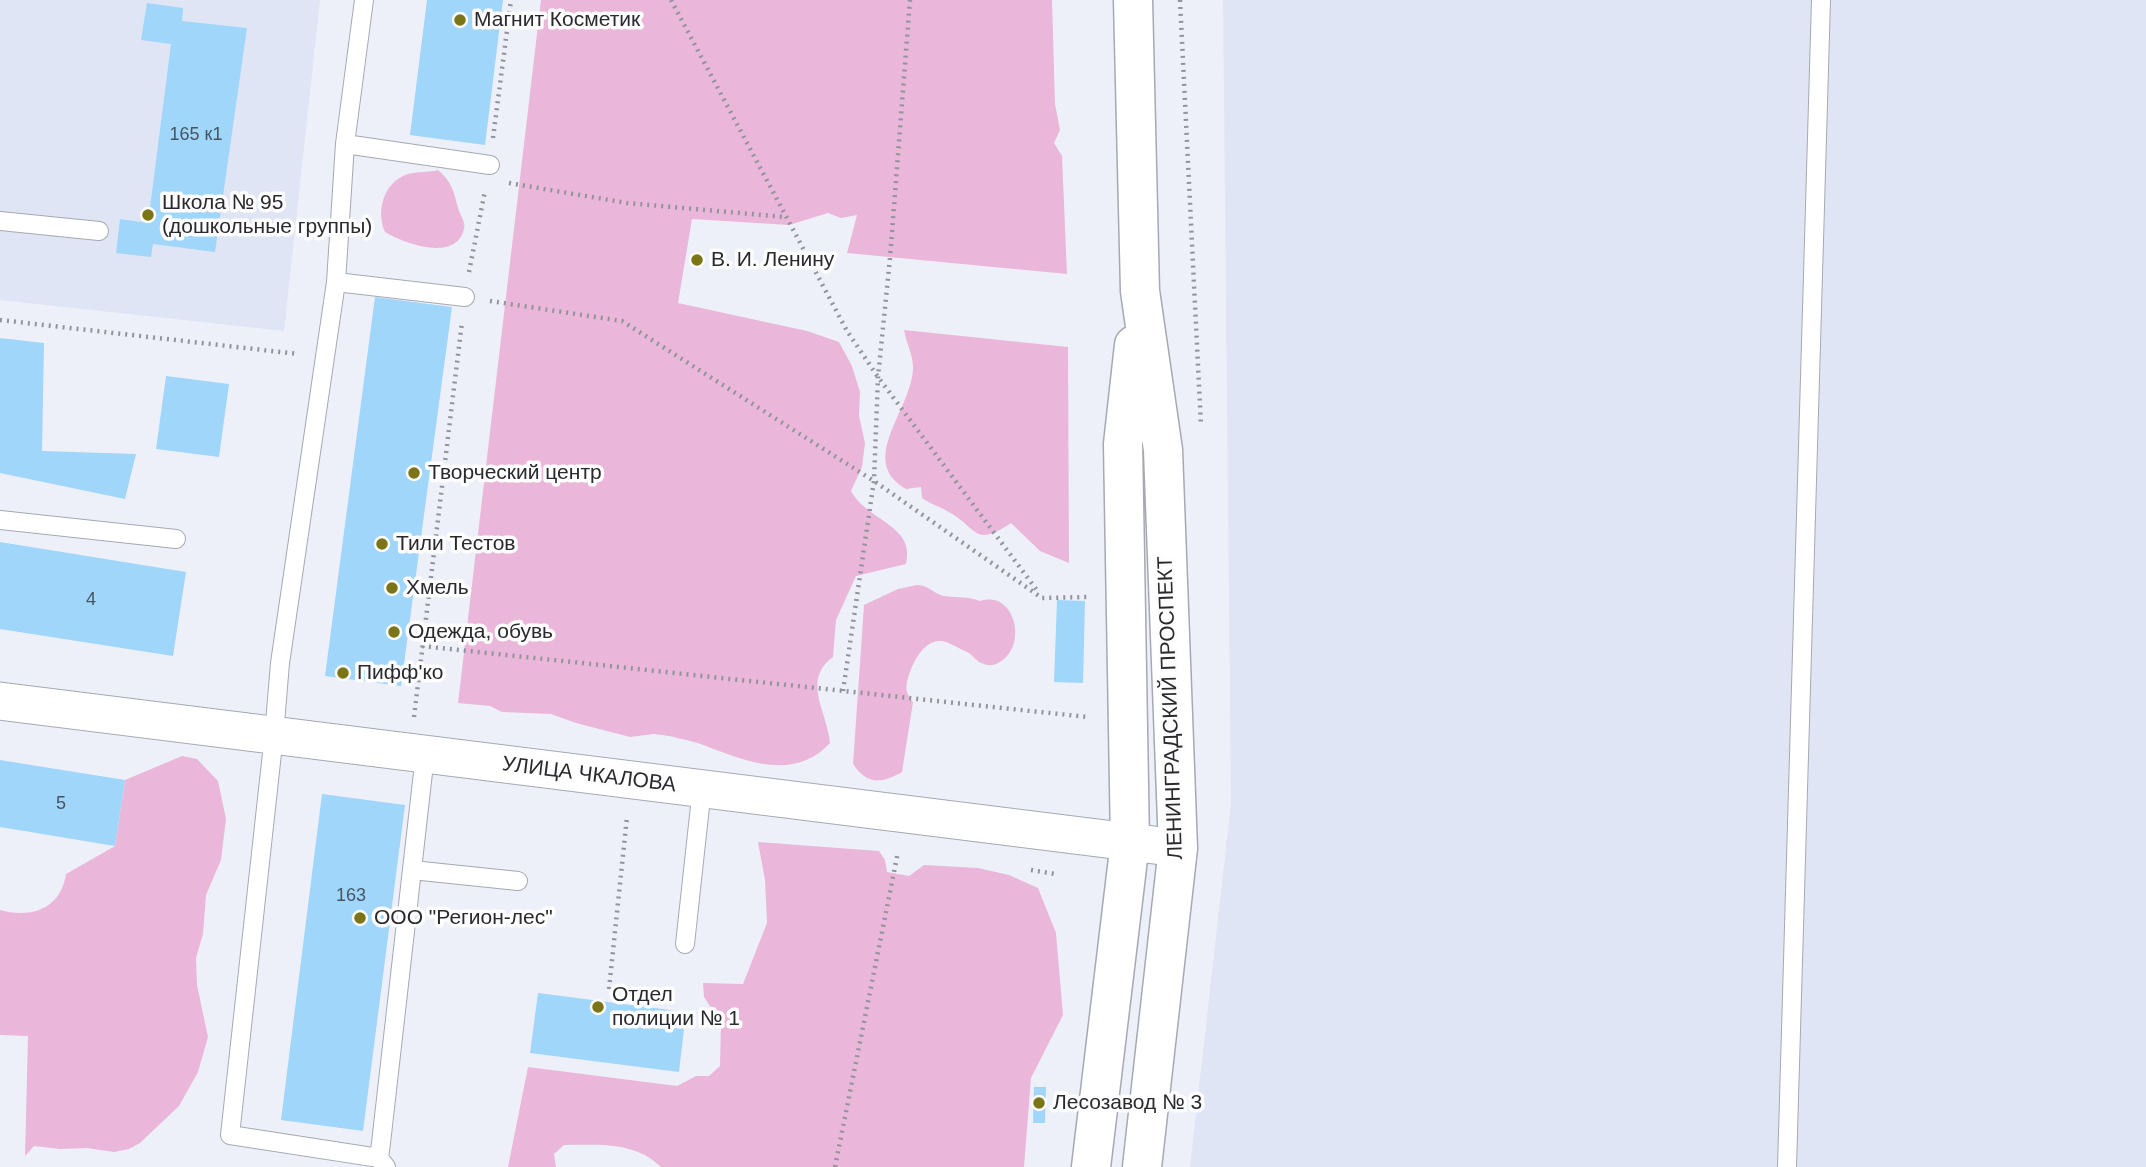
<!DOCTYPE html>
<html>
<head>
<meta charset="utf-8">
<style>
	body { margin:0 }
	canvas { display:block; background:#edf0f8 }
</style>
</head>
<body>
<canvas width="2146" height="1167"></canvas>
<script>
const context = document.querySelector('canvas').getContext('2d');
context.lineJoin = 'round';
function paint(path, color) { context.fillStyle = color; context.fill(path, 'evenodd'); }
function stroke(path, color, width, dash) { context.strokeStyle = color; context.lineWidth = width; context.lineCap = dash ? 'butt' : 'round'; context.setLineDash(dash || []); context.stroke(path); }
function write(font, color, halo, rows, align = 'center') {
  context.font = font + ' Arial,sans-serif'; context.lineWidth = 7; context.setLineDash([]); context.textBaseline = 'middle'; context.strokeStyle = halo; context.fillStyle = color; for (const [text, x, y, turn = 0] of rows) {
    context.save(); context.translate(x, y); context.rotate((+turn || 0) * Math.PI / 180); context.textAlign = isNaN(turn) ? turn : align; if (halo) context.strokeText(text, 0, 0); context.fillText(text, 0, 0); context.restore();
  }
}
const built = new Path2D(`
	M0 0H320L284 331 0 300Z
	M1223 0H2146V1167H1190L1231 803Z`);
const green = new Path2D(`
	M541 0H1052L1055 104 1060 130 1054 143 1062 156 1067 274 847 253 857 215 841 218 828 213 789 225 692 219 678 303 807 331 839 342 852 366 860 392 859 416 865 443 862 467 851 491C867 521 916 525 906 564L856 576 836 620 833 657C801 680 828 713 830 743 795 781 747 762 706 746 694 741 681 739 669 736L654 734 630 737 576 723 551 714 502 712 490 706 458 703Z
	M438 170C452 182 454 192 458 208 460 215 466 222 464 229 456 263 403 243 385 232 376 212 383 184 405 175 415 171 428 173 438 170Z
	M904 330 1068 347 1069 563 1040 551 1011 523C973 549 978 527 947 511 939 506 930 504 922 498L921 487 906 489C856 460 913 409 913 367 913 355 906 342 904 330Z
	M917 585C929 585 934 594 944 596 957 598 968 596 980 601 1013 590 1027 640 1004 659 998 664 991 667 984 664 976 662 973 655 967 652 960 649 949 642 942 641 923 639 912 664 908 678 905 689 906 694 913 702L902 772C881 784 867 785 853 764L864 605 898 589Z
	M182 756 197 759 218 781 226 819 221 860 206 895 203 934 196 958 197 985 208 1037 198 1072 179 1106 140 1143 129 1149 114 1152 87 1148 60 1149 34 1146 25 1156 28 1036 0 1035V910C32 919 61 908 66 874L115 846 125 780Z
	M758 842 879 851 885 860 887 872 909 876 924 865 978 868 1009 875 1038 888 1056 933 1063 1015 1031 1078 1024 1167H661C634 1141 599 1145 564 1145L554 1154 556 1167H508L528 1067 677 1086 696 1076H709L720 1066 721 1023 704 997 703 983 743 984 767 923 765 880Z`);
const building = new Path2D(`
	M427 0H503L485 145 410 135Z
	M147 3 183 8 182 21 247 28 215 252 153 244 151 257 116 253 120 219 148 223 171 44 141 40Z
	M375 297 452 307 401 686 325 676Z
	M0 338 44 343 42 451 136 454 125 499 0 473Z
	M166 376 229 384 219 457 156 449Z
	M0 542 186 572 173 656 0 629Z
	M1057 600 1085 601 1083 683 1054 682Z
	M0 760 125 780 115 846 0 827Z
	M322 794 405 805 363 1131 281 1120Z
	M538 993 686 1012 679 1072 530 1053Z
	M1034 1087H1046L1045 1123H1033Z`);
const path = new Path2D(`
	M671 0 847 331 878 377 1039 593
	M1180 0 1201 426
	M493 138 511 0
	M509 183 627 203 785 217
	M469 272 485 191
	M490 301 622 321 874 481 1042 598 1089 597
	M0 320 298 354
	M422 646 1087 717
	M843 691 874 481 878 377 890 258 910 0
	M414 717 462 322
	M1031 870 1055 874
	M609 989 627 817
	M835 1167 898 852`);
const lane = new Path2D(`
	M364 0 345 144 336 282 280 663 274 735 230 1135 379 1158
	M345 144 490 165
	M0 221 99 231
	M336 282 465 297
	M0 520 176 539
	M412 870 518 881
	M685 944 702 788
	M386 1167 379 1158 381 1143 425 755
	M1787 1167 1821 0`);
const street = new Path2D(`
	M0 701 1178 848`);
const primary = new Path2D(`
	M1133 0 1140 291 1163 450 1178 848 1142 1167
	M1091 1167 1130 842 1123 444 1134 345`);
const markers = [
	[460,20,7,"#7c7518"],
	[148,215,7,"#7c7518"],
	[697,260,7,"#7c7518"],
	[414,473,7,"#7c7518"],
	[382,544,7,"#7c7518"],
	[392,588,7,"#7c7518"],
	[394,632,7,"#7c7518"],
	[343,673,7,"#7c7518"],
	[360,918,7,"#7c7518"],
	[598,1007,7,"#7c7518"],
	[1039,1103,7,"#7c7518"]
];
const numberNames = [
	["165 к1",196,135],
	["4",91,600],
	["5",61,804],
	["163",351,896]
];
const poiNames = [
	["Магнит Косметик",474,20],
	["Школа № 95",162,203],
	["(дошкольные группы)",162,227],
	["В. И. Ленину",711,260],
	["Творческий центр",428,473],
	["Тили Тестов",396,544],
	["Хмель",406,588],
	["Одежда, обувь",408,632],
	["Пифф'ко",357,673],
	["ООО \"Регион-лес\"",374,918],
	["Отдел",612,995],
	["полиции № 1",612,1019],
	["Лесозавод № 3",1053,1103]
];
const streetNames = [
	["ЛЕНИНГРАДСКИЙ ПРОСПЕКТ",1171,708,-92],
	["УЛИЦА ЧКАЛОВА",589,775,7]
];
paint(built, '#e0e5f5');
paint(green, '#eab7da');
paint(building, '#a0d6fa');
stroke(lane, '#a6a9b1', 20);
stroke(street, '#a6a9b1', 39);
stroke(primary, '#a6a9b1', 41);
stroke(path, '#92949b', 4.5, [2, 5]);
stroke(lane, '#fff', 18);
stroke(street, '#fff', 37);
stroke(primary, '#fff', 38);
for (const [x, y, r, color] of markers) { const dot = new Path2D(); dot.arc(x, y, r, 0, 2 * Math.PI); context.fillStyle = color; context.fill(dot); stroke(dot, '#fdfdfd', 2.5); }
write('18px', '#475561', null, numberNames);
write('21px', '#292a2e', '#fdfdfd', poiNames, 'left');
write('21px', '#292a2e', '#fdfdfd', streetNames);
</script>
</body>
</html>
